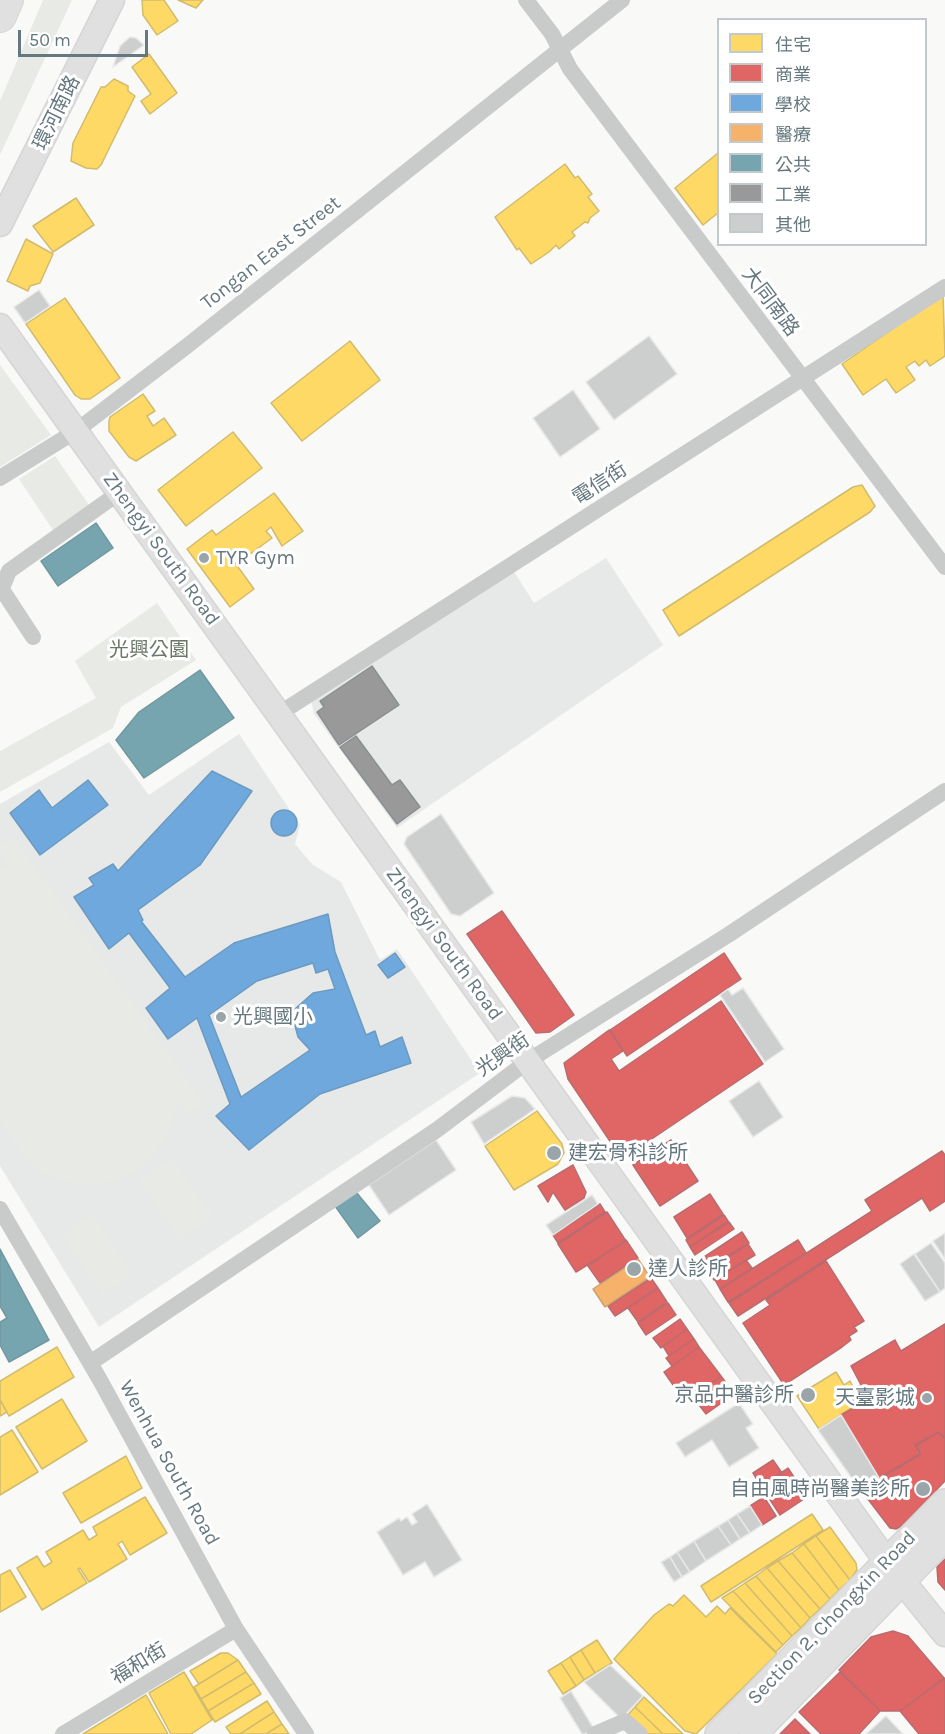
<!DOCTYPE html>
<html>
<head>
<meta charset="utf-8">
<style>
	body { margin:0 }
	#map { position:relative; width:945px; height:1734px; overflow:hidden; background:#f9f9f8; font-family:Karla,"Noto Sans TC",sans-serif }
	canvas { display:block }
	.legend { position:absolute; left:717px; top:18px; width:210px; height:228px; box-sizing:border-box; background:#fff; border:2px solid #c2c9cc; margin:0; padding:8px 10px; list-style:none; font-size:18px; color:#66787f }
	.legend li { display:flex; align-items:center; gap:12px; height:30px }
	.legend b { width:30px; border:2px solid #c2c9cc }
	.scale { position:absolute; left:18px; top:30px; width:130px; height:27px; box-sizing:border-box; border:3px solid #66787f; border-top:0; padding-left:8px; font-size:18px; line-height:21px; white-space:nowrap; color:#66787f; -webkit-text-stroke:4px #fff; paint-order:stroke }
</style>
</head>
<body>
<div id="map">
<canvas width="945" height="1734"></canvas>
<ul class="legend">
<li><b style="height:16px;background:#ffd966"></b>住宅</li>
<li><b style="height:16px;background:#e06666"></b>商業</li>
<li><b style="height:16px;background:#6fa8dc"></b>學校</li>
<li><b style="height:16px;background:#f6b26b"></b>醫療</li>
<li><b style="height:16px;background:#76a5af"></b>公共</li>
<li><b style="height:16px;background:#999"></b>工業</li>
<li><b style="height:16px;background:#cdcfcf"></b>其他</li>
</ul>
<div class="scale">50 m</div>
</div>
<script>
const context = document.querySelector('canvas').getContext('2d');
context.lineJoin = 'round';
function paint(path, color) { context.fillStyle = color; context.fill(path, 'evenodd'); }
function stroke(path, color, width, dash) { context.strokeStyle = color; context.lineWidth = width; context.lineCap = dash ? 'butt' : 'round'; context.setLineDash(dash || []); context.stroke(path); }
function write(font, color, halo, rows, align = 'center') {
  context.font = font + ' Karla,"Noto Sans TC",sans-serif'; context.lineWidth = 6; context.setLineDash([]); context.textBaseline = 'middle'; context.strokeStyle = halo; context.fillStyle = color; for (const [text, x, y, turn = 0] of rows) {
    context.save(); context.translate(x, y); context.rotate((+turn || 0) * Math.PI / 180); context.textAlign = isNaN(turn) ? turn : align; if (halo) context.strokeText(text, 0, 0); context.fillText(text, 0, 0); context.restore();
  }
}
const built = new Path2D(`
	M606 558 663 645 397 828 314 714 311 700 513 570 534 603Z
	M239 734 300 825 295 844 312 864 341 882 380 960 397 949 480 1073 99 1327 0 1166V804L109 742 149 795Z`);
const green = new Path2D(`
	M43 0H72L0 155V101Z
	M0 365 51 435 0 467Z
	M55 456 89 505 53 530 19 479Z
	M157 603 196 660 121 707 113 728 0 792V751L96 698 75 661Z
	M15 838 203 1102 188 1114 177 1100 170 1130 155 1152 138 1169 116 1181 93 1184 67 1182 47 1176 26 1158 0 1122V867L9 868 0 853V845Z
	M172 1158 213 1216 181 1240 139 1181Z
	M92 1214 133 1273 102 1295 61 1235Z`);
const homes = new Path2D(`
	M142 0H164L178 21 157 35 143 15Z
	M178 0H203L196 8Z
	M149 54 177 93 150 114 141 101 151 94 132 67Z
	M114 79 128 86V91L135 96 101 165 97 169 86 168 71 161 73 143 101 87H105Z
	M718 153V213L703 225 675 188Z
	M565 164 575 178 578 176 592 194 588 197 599 211 590 218 588 223 585 222 572 232 575 236 559 249 556 245 549 252 531 264 519 248 517 250 495 217Z
	M76 198 94 225 53 252 33 226Z
	M26 239 53 254 40 283 30 286 28 291 7 281Z
	M943 294 945 356 930 366 926 360 919 366 915 361 906 367 915 380 896 393 886 379 863 395 842 364Z
	M65 298 120 378 90 399H81L75 395 26 324Z
	M350 341 380 380 302 441 271 403Z
	M143 394 155 411 147 416 153 426 164 418 176 435 136 461 129 457 109 431V421L110 417Z
	M233 432 262 468 186 526 158 490Z
	M862 485 875 506 870 512 679 636 663 610 853 487Z
	M274 493 303 531 282 546 271 527 266 531 272 538 242 560 237 552 230 556 254 589 230 607 187 549 212 530 216 535Z
	M537 1111 562 1144 564 1153 558 1164 514 1190 485 1146Z
	M57 1347 74 1377 9 1416 0 1400V1381Z
	M836 1372 844 1385 850 1381 854 1389 848 1393 856 1405 819 1429 797 1396Z
	M62 1399 87 1441 42 1469 16 1427Z
	M0 1400 7 1412 0 1416Z
	M12 1430 38 1472 0 1495V1437Z
	M126 1456 142 1488 81 1523 63 1493Z
	M145 1497 167 1533 130 1555 122 1541 118 1544 127 1559 89 1582 80 1568 78 1569 87 1583 42 1610 17 1568 37 1556 44 1567 52 1562 46 1552 83 1530 89 1540 97 1535 93 1527Z
	M812 1514 823 1530 711 1602 701 1586Z
	M830 1527 856 1563 857 1570 850 1580 816 1536Z
	M816 1536 850 1580 839 1590 804 1544Z
	M804 1544 839 1590 830 1599 792 1553Z
	M792 1553 830 1599 820 1609 778 1561Z
	M778 1561 820 1609 810 1618 767 1568Z
	M767 1568 810 1618 801 1628 756 1576Z
	M10 1570 26 1597 0 1612V1575Z
	M756 1576 801 1628 792 1636 745 1583Z
	M745 1583 792 1636 783 1645 733 1591Z
	M733 1591 783 1645 776 1652 722 1598Z
	M684 1595 706 1617 717 1606 725 1614 730 1608 777 1654 696 1734 685 1731 614 1659 654 1615 669 1604 673 1606Z
	M597 1640 612 1663 595 1673 581 1650Z
	M581 1650 595 1673 584 1680 570 1657Z
	M221 1653H228L238 1660 199 1684 190 1671Z
	M570 1657 584 1680 576 1686 561 1663Z
	M238 1660 246 1672 201 1699 194 1687Z
	M561 1663 576 1686 563 1694 548 1671Z
	M184 1672 212 1720 191 1734H171L149 1693Z
	M246 1672 254 1683 208 1711 201 1699Z
	M254 1683 261 1694 215 1722 208 1711Z
	M146 1695 168 1734H83Z
	M644 1697 683 1734H663L635 1707Z
	M267 1701 274 1712 240 1734H231L226 1727Z
	M635 1707 663 1734H645L626 1717Z
	M274 1712 282 1724 266 1734H240Z
	M282 1724 289 1734H266Z`);
const shops = new Path2D(`
	M502 911 574 1015 550 1032 536 1033 467 934Z
	M724 953 741 979 627 1056 610 1030Z
	M721 1001 763 1064 622 1159 568 1079 564 1063 609 1030 623 1051 611 1059 619 1071Z
	M671 1140 698 1181 660 1206 633 1165Z
	M942 1151 945 1155V1201L930 1211 922 1198 738 1316 729 1303 872 1211 865 1200Z
	M573 1165 586 1192 584 1198 565 1210 553 1192 548 1202 538 1186Z
	M710 1194 723 1214 687 1238 674 1217Z
	M600 1204 605 1212 558 1243 553 1235Z
	M607 1212 626 1241 576 1272 558 1244Z
	M724 1215 728 1221 690 1247 686 1240Z
	M729 1222 734 1229 695 1255 690 1247Z
	M742 1232 749 1243 707 1269 701 1259Z
	M626 1240 638 1258 600 1283 588 1266Z
	M798 1240 806 1253 728 1302 720 1289Z
	M748 1244 755 1255 714 1280 708 1270Z
	M746 1260 752 1268 720 1289 715 1280Z
	M826 1261 864 1321 854 1327 857 1331 849 1336 851 1340 842 1347 784 1385 743 1323 770 1305 766 1300Z
	M651 1278 658 1288 615 1316 608 1306Z
	M658 1288 667 1302 638 1322 628 1308Z
	M668 1303 676 1315 646 1335 638 1323Z
	M680 1319 687 1329 661 1348 653 1338Z
	M945 1324V1438L939 1432 915 1445 920 1454 879 1478 841 1415 857 1406 849 1392 861 1385 851 1366 895 1340 901 1351Z
	M687 1329 694 1339 669 1356 663 1346Z
	M694 1339 699 1347 672 1366 666 1358Z
	M699 1347 721 1376 685 1402 664 1372Z
	M721 1376 734 1394 706 1414 693 1397Z
	M938 1432 945 1439V1481L903 1525 896 1529 890 1528 861 1490 921 1454 916 1446Z
	M773 1460 782 1473 761 1486 753 1473Z
	M788 1468 807 1497 780 1515 761 1486Z
	M764 1497 776 1516 762 1525 750 1506Z
	M945 1559V1590L938 1582 937 1567Z
	M893 1631 908 1636 944 1678 900 1711H880L839 1670 871 1637Z
	M840 1672 880 1711 859 1734H821L799 1712Z
	M945 1678V1734H919L900 1711Z
	M795 1719 810 1734H780Z`);
const schools = new Path2D(`
	M212 771 252 791 200 865 138 910 143 920 141 921 185 977 234 943 328 914 335 952 366 1035 375 1031 380 1047 402 1037 411 1063 320 1094 249 1150 216 1116 230 1104 197 1018 168 1039 146 1008 170 988 129 933 109 949 74 897 94 885 89 878 113 864 118 871ZM313 963 316 973 328 969 335 989 313 993 295 1009 293 1018 298 1037 310 1050 241 1097 209 1015 257 981Z
	M88 780 108 805 40 855 10 813 39 790 52 808Z
	M271 823a13 13 0 1 1 26 0a13 13 0 1 1-26 0Z
	M395 953 405 967 388 978 378 965Z`);
const health = new Path2D(`
	M638 1259 650 1277 605 1307 593 1289Z`);
const public = new Path2D(`
	M96 523 113 548 58 586 41 561Z
	M200 670 234 718 144 778 116 740 139 712Z
	M356 1192 380 1221 358 1238 335 1206Z
	M0 1249 49 1340 9 1362 0 1345V1322L7 1318 0 1306Z`);
const industry = new Path2D(`
	M372 666 399 705 339 745 317 712 324 707 320 701Z
	M356 736 392 785 400 780 420 807 397 824 340 747Z`);
const building = new Path2D(`
	M130 37 136 38 144 45 113 67 120 46Z
	M39 290 50 306 25 323 14 307Z
	M649 336 677 374 614 420 586 382Z
	M573 390 600 429 560 457 533 418Z
	M441 814 494 893 460 916 451 914 404 844 407 837Z
	M743 988 784 1049 765 1062 720 995 728 989 732 995Z
	M759 1081 783 1117 753 1137 729 1101Z
	M512 1096 525 1098 535 1109 484 1144 471 1122Z
	M436 1140 456 1170 389 1215 369 1185Z
	M592 1195 598 1204 553 1235 546 1225Z
	M945 1233V1259L933 1241Z
	M931 1243 945 1263V1288L940 1292 915 1254Z
	M914 1254 940 1292 925 1301 900 1264Z
	M739 1403 753 1424 746 1428 759 1448 729 1467 712 1440 685 1457 676 1443Z
	M841 1415 879 1478 860 1490 818 1430Z
	M427 1504 462 1560 434 1577 425 1562 403 1575 377 1532 399 1518 401 1521 407 1517 412 1525 417 1522 412 1514Z
	M750 1506 762 1525 750 1533 737 1514Z
	M737 1514 750 1533 740 1539 728 1520Z
	M728 1520 740 1539 731 1545 718 1526Z
	M718 1526 731 1545 706 1561 694 1541Z
	M694 1541 706 1561 690 1572 677 1552Z
	M677 1552 690 1572 682 1577 670 1557Z
	M670 1557 682 1577 674 1582 661 1562Z
	M610 1665 643 1696 621 1719 584 1682Z
	M571 1691 594 1729 585 1734H582L560 1698Z
	M886 1716 903 1734H866Z`);
const street = new Path2D(`
	M526 0 552 34 570 69 945 567
	M0 478 76 431 187 346 622 0
	M3 591 33 637
	M0 593 9 571 120 492
	M277 715 945 287
	M0 1209 100 1380 236 1629 306 1734
	M90 1363 438 1129 528 1061 728 935 945 791
	M63 1734 236 1629
	M595 1734 625 1721 640 1734`);
const secondary = new Path2D(`
	M0 224 112 0
	M0 326 887 1562 945 1634`);
const primary = new Path2D(`
	M719 1734 945 1503
	M753 1734 945 1536`);
const highway = new Path2D(`
	M0 16 7 0`);
const markers = [
	[204,558,6,"#99a5a9"],
	[221,1017,6,"#99a5a9"],
	[554,1153,8,"#99a5a9"],
	[634,1269,8,"#99a5a9"],
	[808,1395,8,"#99a5a9"],
	[927,1398,6,"#99a5a9"],
	[923,1489,8,"#99a5a9"]
];
const streetNames = [
	["環河南路",57,113,-64],
	["Tongan East Street",271,253,-38],
	["大同南路",770,302,53],
	["電信街",600,484,-33],
	["Zhengyi South Road",161,549,54],
	["Zhengyi South Road",444,944,54],
	["光興街",503,1055,-35],
	["Wenhua South Road",169,1463,61],
	["Section 2, Chongxin Road",832,1618,-46],
	["福和街",139,1664,-31]
];
const poiNames = [
	["TYR Gym",216,558],
	["光興國小",233,1017],
	["建宏骨科診所",568,1153],
	["達人診所",648,1269],
	["京品中醫診所",794,1395,"right"],
	["天臺影城",915,1398,"right"],
	["自由風時尚醫美診所",910,1489,"right"]
];
const parkNames = [
	["光興公園",149,650]
];
paint(built, '#e7e9e8');
paint(green, '#e8eae6');
paint(homes, '#ffd966');
stroke(homes, '#d1bc6e', 1.5);
paint(shops, '#e06666');
stroke(shops, '#bb6b6e', 1.5);
paint(schools, '#6fa8dc');
stroke(schools, '#6c9ac0', 1.5);
paint(health, '#f6b26b');
stroke(health, '#cba171', 1.5);
paint(public, '#76a5af');
stroke(public, '#7198a1', 1.5);
paint(industry, '#999');
stroke(industry, '#8a8f91', 1.5);
paint(building, '#cdcfcf');
stroke(building, '#e8e8e8', 1.5);
stroke(secondary, '#d4d6d6', 27);
stroke(primary, '#d4d5d5', 30);
stroke(highway, '#d4d5d5', 34);
stroke(street, '#c9cbcb', 16);
stroke(secondary, '#dfe0df', 24);
stroke(primary, '#dfe0df', 27);
stroke(highway, '#dfe0df', 32);
for (const [x, y, r, color] of markers) { const dot = new Path2D(); dot.arc(x, y, r, 0, 2 * Math.PI); context.fillStyle = color; context.fill(dot); stroke(dot, '#fff', 2); }
write('20px', '#66787f', '#fff', streetNames);
write('20px', '#66787f', '#fff', poiNames, 'left');
write('20px', '#6b7866', '#fff', parkNames);
</script>
</body>
</html>
